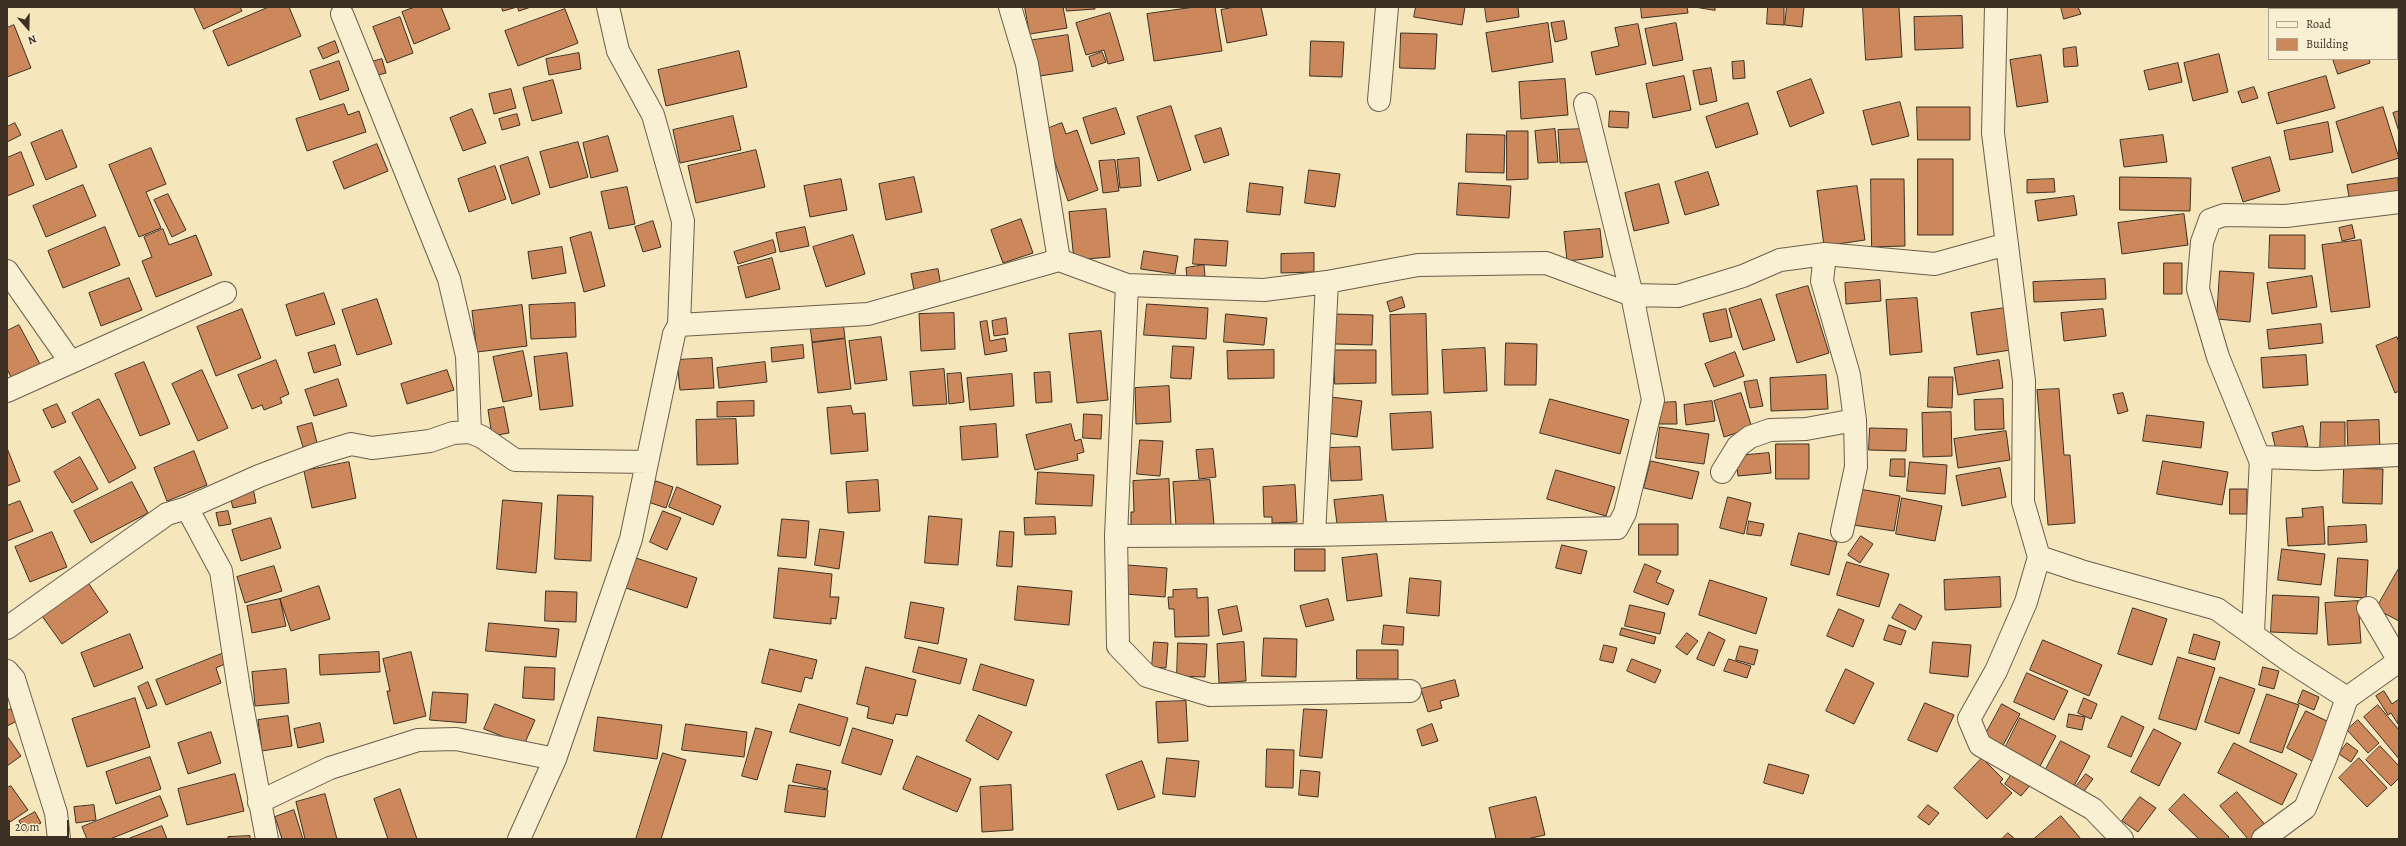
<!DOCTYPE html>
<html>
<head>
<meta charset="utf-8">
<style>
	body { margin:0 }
	#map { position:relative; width:2406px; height:846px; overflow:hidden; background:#f6e6bc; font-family:Alegreya,serif }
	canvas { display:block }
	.frame { position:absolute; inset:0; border:8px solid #3c3025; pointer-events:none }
	.legend { position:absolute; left:2268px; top:8px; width:130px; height:52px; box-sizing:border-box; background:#f9efd3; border:1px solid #ada38d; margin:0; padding:5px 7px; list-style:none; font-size:12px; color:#3c3025 }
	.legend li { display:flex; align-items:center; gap:8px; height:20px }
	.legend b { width:20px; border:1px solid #ada38d }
	.north { position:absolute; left:8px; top:8px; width:40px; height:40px; -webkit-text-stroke:3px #f9efd3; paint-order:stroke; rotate:160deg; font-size:11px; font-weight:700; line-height:16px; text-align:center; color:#3c3025 }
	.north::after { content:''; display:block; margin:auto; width:14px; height:18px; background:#3c3025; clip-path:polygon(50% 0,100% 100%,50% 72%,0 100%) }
	.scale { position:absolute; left:8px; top:820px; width:61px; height:18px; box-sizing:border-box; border:2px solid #3c3025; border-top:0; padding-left:5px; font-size:12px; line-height:14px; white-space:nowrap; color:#3c3025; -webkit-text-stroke:3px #f9efd3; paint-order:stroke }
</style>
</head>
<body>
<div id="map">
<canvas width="2406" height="846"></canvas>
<div class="frame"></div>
<ul class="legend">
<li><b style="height:5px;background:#f9efd3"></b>Road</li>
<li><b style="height:11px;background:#cc875a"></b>Building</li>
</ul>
<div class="north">N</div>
<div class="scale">20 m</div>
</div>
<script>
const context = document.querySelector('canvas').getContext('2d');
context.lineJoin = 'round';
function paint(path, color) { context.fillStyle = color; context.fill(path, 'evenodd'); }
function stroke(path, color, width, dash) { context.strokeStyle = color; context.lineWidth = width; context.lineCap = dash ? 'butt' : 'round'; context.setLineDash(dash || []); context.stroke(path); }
const building = new Path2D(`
	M194 7H240L242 11 204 29Z
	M269 7H289L301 36 228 66 213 31Z
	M415 7H441L450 29 414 44 402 12Z
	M502 7H517L503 11Z
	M518 7H531L519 11Z
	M1025 7H1063L1067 28 1030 34Z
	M1066 7H1095V9L1067 11Z
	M1195 7H1215L1222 51 1154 61 1147 14Z
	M1235 7H1261L1267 35 1227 43 1221 10Z
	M1416 7H1465L1462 25 1414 17Z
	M1485 7H1518L1519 17 1487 22Z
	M1641 7H1687L1688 13 1642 18Z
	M1695 7H1715V10Z
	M1768 7H1784V25L1767 24Z
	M1787 7H1804L1802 27 1785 25Z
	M1863 7H1899L1902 57 1866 60Z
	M2061 7H2078L2081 14 2064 19Z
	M565 9 578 43 518 66 505 31Z
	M1110 13 1124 60 1108 64 1104 50 1086 55 1076 23Z
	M1962 16 1963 48 1915 50 1914 17Z
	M400 17 413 53 387 63 373 27Z
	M1564 21 1567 39 1555 42 1551 23Z
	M1548 23 1553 62 1492 72 1486 33Z
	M1676 23 1683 60 1653 66 1645 29Z
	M1638 24 1646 64 1596 75 1591 52 1619 46 1615 28Z
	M14 25 31 68 7 77V28Z
	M1401 33 1437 34 1435 69 1400 68Z
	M1068 35 1073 71 1033 77 1027 41Z
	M335 41 339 52 323 59 318 48Z
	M1311 41 1344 42 1342 77 1310 76Z
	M2076 47 2078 66 2064 67 2063 49Z
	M739 51 747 87 666 106 658 70Z
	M1102 52 1106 62 1092 67 1089 57Z
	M579 53 581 69 549 75 546 59Z
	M2219 54 2228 92 2193 101 2184 63Z
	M2041 55 2048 102 2017 107 2010 60Z
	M382 59 386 73 371 77 368 63Z
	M2333 59H2369L2370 63 2338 74Z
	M339 61 349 90 320 100 310 71Z
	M1744 61 1745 78 1733 79 1732 62Z
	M2178 63 2182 82 2149 90 2144 71Z
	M1711 68 1717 101 1700 105 1693 71Z
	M1684 76 1691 110 1653 118 1646 84Z
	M2326 76 2335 108 2277 124 2268 93Z
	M1565 79 1568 115 1521 119 1519 82Z
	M1811 79 1824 113 1790 127 1777 92Z
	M553 80 562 113 532 121 523 88Z
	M2254 87 2258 98 2242 103 2238 92Z
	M511 89 516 108 494 114 489 94Z
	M1900 102 1909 136 1872 145 1863 111Z
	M1748 103 1758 134 1716 148 1706 117Z
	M344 104 348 115 359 111 366 132 307 151 296 119Z
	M1171 106 1191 170 1158 181 1137 117Z
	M1917 107H1970V140H1918Z
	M2383 107 2399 158 2352 173 2336 122Z
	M1116 108 1125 134 1091 144 1083 118Z
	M472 109 486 143 463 151 450 118Z
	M1610 111 1629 112 1628 128 1609 127Z
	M2399 111V132L2393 113Z
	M517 114 520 125 502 130 499 119Z
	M733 116 741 150 680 163 673 130Z
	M2328 122 2333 152 2290 160 2284 131Z
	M15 123 21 135 7 142V127Z
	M1062 123 1066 134 1077 130 1098 190 1068 201 1044 130Z
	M1221 128 1229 155 1204 163 1195 136Z
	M1555 129 1558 162 1538 163 1535 131Z
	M1585 129 1587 162 1560 163 1558 130Z
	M62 130 77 167 46 180 31 143Z
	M1507 131H1528V179L1507 180Z
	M1467 134 1505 135 1504 173 1466 172Z
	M2163 135 2167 162 2124 167 2120 140Z
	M608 136 618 171 591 178 583 143Z
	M578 142 588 177 550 188 540 152Z
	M377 144 388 171 344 189 333 162Z
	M151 148 166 184 146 192 161 228 139 237 109 165Z
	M756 150 765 187 696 203 688 166Z
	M21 152 34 185 7 196V158Z
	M528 157 540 194 512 204 500 166Z
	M2270 157 2280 191 2243 202 2232 168Z
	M1139 158 1141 186 1120 188 1117 160Z
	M1918 159H1953V235H1918Z
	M1115 160 1119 191 1103 193 1099 161Z
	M495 166 506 199 469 212 458 179Z
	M1309 170 1340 174 1335 207 1305 203Z
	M1708 172 1719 205 1685 215 1675 182Z
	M914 177 922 212 886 220 879 184Z
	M2120 177 2191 178 2190 211 2120 210Z
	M2398 178 2399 196 2350 203 2347 185Z
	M841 179 847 210 810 217 804 186Z
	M1871 179H1904L1905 246 1872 247Z
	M2054 179 2055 192 2027 193V180Z
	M1250 183 1283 187 1280 215 1247 212Z
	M1459 183 1511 186 1509 218 1457 215Z
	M1659 184 1669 223 1634 231 1625 193Z
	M83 185 96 216 46 237 33 206Z
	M1857 186 1865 240 1824 246 1817 191Z
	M627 187 635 224 609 229 601 192Z
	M168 194 186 230 172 237 154 200Z
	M2074 196 2077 215 2038 221 2035 201Z
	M1106 209 1110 257 1074 260 1069 212Z
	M2184 214 2188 245 2122 254 2118 223Z
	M1021 219 1033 253 1003 263 991 230Z
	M653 221 661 247 643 252 635 227Z
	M2352 225 2355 238 2342 241 2339 228Z
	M105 227 120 265 63 288 48 251Z
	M805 227 809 246 780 252 776 233Z
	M163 229 169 245 196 235 212 275 156 297 142 261 152 257 144 237Z
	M1600 229 1603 257 1567 261 1564 232Z
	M591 232 605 286 584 292 570 238Z
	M853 235 865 274 826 287 813 247Z
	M2270 235H2305V269L2269 268Z
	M1195 239 1228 241 1226 266 1193 264Z
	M773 240 776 252 738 264 734 252Z
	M2361 240 2370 307 2331 312 2322 245Z
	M562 247 566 273 532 279 528 252Z
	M1144 251 1178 256 1175 274 1141 269Z
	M1314 253V272L1281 273V254Z
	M772 258 780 289 746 298 738 267Z
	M2164 263H2182V294H2164Z
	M1204 265 1205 276 1187 279 1186 268Z
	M938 269 941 286 914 290 911 274Z
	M2220 271 2254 273 2250 322 2217 319Z
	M2312 276 2317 307 2272 314 2267 283Z
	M129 278 142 310 101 326 89 293Z
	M2105 279 2106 299 2034 302 2033 282Z
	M1880 280 1881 301 1846 304 1845 283Z
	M1808 286 1829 353 1797 363 1776 295Z
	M324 293 335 324 296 336 286 305Z
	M1402 297 1405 307 1390 312 1387 302Z
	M1917 298 1922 352 1890 355 1886 300Z
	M377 299 392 344 357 355 342 310Z
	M1761 299 1775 340 1743 350 1729 309Z
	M575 303 576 337 531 339 529 305Z
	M1147 304 1208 308 1206 339 1144 335Z
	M522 305 527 346 477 352 472 311Z
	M2005 308 2011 350 1977 355 1971 313Z
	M242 309 261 358 216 376 197 327Z
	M1726 309 1732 337 1710 342 1703 314Z
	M2103 309 2106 336 2064 341 2061 313Z
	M954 313 955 349 921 351 919 314Z
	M1226 314 1267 318 1264 345 1224 342Z
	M1336 314 1373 315 1372 345 1335 344Z
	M1426 314 1428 394 1392 395 1390 315Z
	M1006 318 1008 334 994 336 992 321Z
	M987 321 990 341 1005 338 1007 351 985 355 980 322Z
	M843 322 845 338 812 342 810 325Z
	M2321 324 2323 343 2269 349 2267 330Z
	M19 325 40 364 12 379 7 369V331Z
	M1101 331 1108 400 1077 403 1069 334Z
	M881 337 887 380 855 384 849 341Z
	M2397 337 2399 342V391L2395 393 2376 346Z
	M845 339 851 389 818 393 812 343Z
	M1506 343 1537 344 1536 385H1505Z
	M335 345 341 365 314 373 308 353Z
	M803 345 804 358 772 362 771 348Z
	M1173 346 1194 347 1191 379 1171 378Z
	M1485 348 1487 391 1444 393 1442 350Z
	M1274 350V378L1228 379 1227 351Z
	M1334 350H1376V383L1335 384Z
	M523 351 532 396 503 402 493 357Z
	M1735 352 1744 376 1714 387 1705 364Z
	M567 353 573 406 540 410 534 357Z
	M2306 355 2308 385 2263 388 2261 358Z
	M712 358 714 388 680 390 677 360Z
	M276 360 289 394 280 398 282 403 264 410 262 405 252 409 238 375Z
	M1999 360 2003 388 1958 395 1954 368Z
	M144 362 170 424 140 436 115 374Z
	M765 362 767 382 719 388 717 368Z
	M944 369 947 404 913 406 910 372Z
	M202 370 228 428 198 441 172 384Z
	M447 370 454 390 407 404 401 384Z
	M1050 372 1052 402 1036 403 1034 373Z
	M961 373 964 402 949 404 947 374Z
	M1012 374 1014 406 970 410 967 378Z
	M1826 375 1828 409 1771 411 1770 378Z
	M1929 377H1953L1952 408 1928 407Z
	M338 379 347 406 314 416 305 390Z
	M1757 380 1763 406 1750 408 1744 382Z
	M1169 386 1171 422 1136 424 1135 388Z
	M2059 389 2064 455H2070L2075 523 2048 525 2037 390Z
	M1741 393 1752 428 1724 437 1714 401Z
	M2123 393 2128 411 2118 414 2113 395Z
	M1331 397 1362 401 1357 437 1326 433Z
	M99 399 136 468 109 483 72 413Z
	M1550 399 1629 420 1620 454 1540 433Z
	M2003 399 2004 429 1975 430 1974 400Z
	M754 401V416L717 417V402Z
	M1712 401 1715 421 1686 425 1684 405Z
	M1676 402 1677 424H1659L1658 403Z
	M57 404 66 422 52 428 43 410Z
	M851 406 853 414 865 413 868 451 831 454 827 408Z
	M504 407 509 433 492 436 488 410Z
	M1431 412 1433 448 1392 450 1390 414Z
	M1951 412 1952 456 1923 457 1922 413Z
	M1084 414 1102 415 1101 439 1083 438Z
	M2147 415 2204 422 2201 448 2143 441Z
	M736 419 738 464 697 465 696 420Z
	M2379 420 2380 453 2348 454 2347 421Z
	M2321 422H2345V455H2320Z
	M312 423 317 443 303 447 297 427Z
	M996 424 998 457 962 460 960 427Z
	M1071 424 1075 441 1081 439 1084 452 1077 454 1078 460 1035 470 1026 435Z
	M2303 426 2308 446 2277 454 2272 433Z
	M1660 427 1709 434 1704 464 1656 458Z
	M1870 428 1907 429 1906 451 1869 450Z
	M2006 431 2010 460 1958 468 1954 439Z
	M1140 440 1163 441 1160 476 1137 474Z
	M1776 444H1809V479H1776Z
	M1360 447 1362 480 1331 481 1329 448Z
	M7 448 20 481 7 486Z
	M1213 449 1216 477 1199 479 1196 450Z
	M194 451 207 485 167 501 154 468Z
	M1769 453 1771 473 1738 476 1736 456Z
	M80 457 98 489 72 503 54 472Z
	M1891 459H1905V477L1890 476Z
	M1651 461 1699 472 1692 499 1644 488Z
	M2163 461 2228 472 2222 505 2157 494Z
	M349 462 356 498 312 508 304 471Z
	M1910 462 1947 465 1945 494 1907 491Z
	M2000 468 2006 497 1962 506 1956 476Z
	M2344 468 2383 469 2382 504 2343 503Z
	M1556 470 1615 487 1606 516 1547 499Z
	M1038 472 1094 475 1092 506 1036 504Z
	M1169 479 1171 525 1131 527V512H1134L1133 481Z
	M878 480 880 511 848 513 846 482Z
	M1210 480 1214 524 1176 526 1173 482Z
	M656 481 673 487 666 508 648 502Z
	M132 482 148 513 91 543 74 511Z
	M1295 485 1297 522 1272 523V517H1264L1263 487Z
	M677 487 721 506 713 525 669 507Z
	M253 488 256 503 233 508 229 493Z
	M1859 489 1900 496 1894 531 1853 525Z
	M2230 489H2247V514H2230Z
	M558 495 593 496 591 561 555 559Z
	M1383 495 1387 527 1338 532 1334 500Z
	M1728 497 1751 503 1744 534 1720 528Z
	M1902 498 1942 506 1935 541 1896 534Z
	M503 500 542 503 536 573 497 569Z
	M20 501 33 531 7 541V506Z
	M2323 507 2325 544 2288 546 2286 518 2303 517 2302 509Z
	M228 511 231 524 219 526 216 513Z
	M663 511 681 518 667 550 650 542Z
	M929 516 962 519 958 565 925 563Z
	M1055 517 1056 534 1025 535 1024 518Z
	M271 518 281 548 241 561 232 530Z
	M782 519 809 521 806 558 778 556Z
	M1749 521 1764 524 1761 536 1747 534Z
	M1639 524H1678V555H1639Z
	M2366 525 2367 542 2328 545V527Z
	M820 529 844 532 839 569 815 565Z
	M1000 531 1014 532 1012 567 997 566Z
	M52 532 67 567 30 582 15 547Z
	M1799 533 1837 542 1829 575 1791 565Z
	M1861 536 1873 544 1860 563 1848 555Z
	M1562 545 1587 551 1581 574 1556 568Z
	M1295 549H1325V571H1295Z
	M2282 549 2325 554 2321 585 2278 580Z
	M1377 554 1382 596 1347 601 1342 558Z
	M636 558 697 578 687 608 626 588Z
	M2338 558 2368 560 2366 598 2335 596Z
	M1847 562 1889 574 1879 607 1837 595Z
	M1645 564 1661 571 1656 582 1674 590 1668 605 1634 592Z
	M1127 565 1167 568 1165 597 1125 594Z
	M274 566 282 591 245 603 237 577Z
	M779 568 832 574 830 597H839L836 619 831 618V624L774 618Z
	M2399 568V621L2376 609Z
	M2000 577 2001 607 1945 610 1944 580Z
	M1410 578 1441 581 1439 616 1407 613Z
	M1710 580 1767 598 1756 634 1699 615Z
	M89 584 108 612 62 644 42 616Z
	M319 586 330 619 291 631 280 599Z
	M1018 586 1072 591 1069 625 1015 620Z
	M1197 589V598L1208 597 1209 636 1175 637 1174 609H1169L1168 597H1173V590Z
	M546 591 577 592 576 622 545 621Z
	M2273 595 2319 597 2317 634 2271 632Z
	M280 599 286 626 252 633 247 606Z
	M1328 599 1334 620 1306 627 1300 606Z
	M2358 601 2361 643 2328 645 2325 603Z
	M911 602 944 608 938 644 905 638Z
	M1900 604 1922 616 1915 630 1892 618Z
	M1630 605 1665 613 1660 634 1625 626Z
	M1237 606 1242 631 1223 635 1218 610Z
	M2133 608 2167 619 2152 665 2118 654Z
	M1839 609 1864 620 1853 647 1827 636Z
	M489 623 559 629 556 657 486 651Z
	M1384 625 1404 627 1403 645 1382 644Z
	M1889 625 1906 631 1901 645 1884 640Z
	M1622 628 1656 637 1654 644 1620 635Z
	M1709 632 1725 640 1714 666 1697 659Z
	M1687 633 1698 641 1687 655 1676 647Z
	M130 634 143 668 94 687 81 653Z
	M2194 634 2220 642 2215 660 2189 653Z
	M1264 638 1297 639 1296 677 1262 676Z
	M2043 640 2102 665 2089 696 2030 670Z
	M1154 642 1168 643 1166 668 1152 667Z
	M1244 642 1246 681 1219 683 1217 644Z
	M1933 642 1971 645 1968 677 1930 673Z
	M1178 643 1207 644 1205 677 1177 676Z
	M1604 645 1617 648 1613 663 1600 660Z
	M1740 646 1758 650 1754 665 1736 660Z
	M919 647 967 659 960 684 913 672Z
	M770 649 817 660 812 679 805 677 801 692 762 683Z
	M1357 650H1398V679H1357Z
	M379 652 380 672 320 675 319 655Z
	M411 652 426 716 394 724 387 691H390L383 659Z
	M224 653 227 663 216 668 221 683 166 705 156 680Z
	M2178 657 2215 668 2196 730 2159 719Z
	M1632 659 1661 670 1655 683 1627 671Z
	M1729 659 1751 666 1747 678 1724 671Z
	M981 664 1034 680 1026 706 973 690Z
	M525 667 555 668 554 700 523 698Z
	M866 667 916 680 907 716 896 714 893 724 867 718 869 707 857 704Z
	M2263 667 2279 671 2274 689 2259 685Z
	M286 669 289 703 255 706 252 672Z
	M1846 669 1874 683 1854 724 1826 711Z
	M2027 673 2068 691 2054 720 2014 702Z
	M2220 677 2255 689 2239 734 2205 722Z
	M1455 680 1459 696 1440 701 1442 708 1428 712 1421 689Z
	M148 682 157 705 147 709 138 687Z
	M2303 690 2319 697 2314 710 2298 703Z
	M2384 691 2392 704 2399 699 2398 724 2391 713 2388 715 2376 696Z
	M433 692 468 694 466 723 430 720Z
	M2267 694 2299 705 2282 753 2250 742Z
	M135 698 150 747 87 767 72 719Z
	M2084 698 2097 704 2091 719 2078 713Z
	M1186 701 1188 741 1158 743 1156 702Z
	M1925 703 1954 715 1937 752 1908 740Z
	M495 704 535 720 524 745 484 729Z
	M799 704 848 718 840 746 790 732Z
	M2002 704 2020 714 2001 749 1983 739Z
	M2378 705 2399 730V759L2364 717Z
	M11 709 17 721 7 726V711Z
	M1304 709 1327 710 1322 758 1300 756Z
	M2306 711 2333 724 2314 762 2287 748Z
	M2069 714 2085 717 2082 730 2067 727Z
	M979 715 1012 732 998 760 966 741Z
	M288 716 292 746 262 751 258 720Z
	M2122 716 2144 727 2131 757 2108 747Z
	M598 717 662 725 657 759 594 751Z
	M2020 718 2056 736 2039 768 2004 750Z
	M2358 720 2379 743 2368 753 2347 730Z
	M320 723 324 742 298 748 294 729Z
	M686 724 747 732 744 757 682 750Z
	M1432 724 1438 741 1422 746 1417 730Z
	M756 728 772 732 757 780 742 776Z
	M853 728 893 740 881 775 842 763Z
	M2154 729 2181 743 2159 786 2131 772Z
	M211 732 221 763 188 774 178 743Z
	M7 736 21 756 7 766Z
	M2061 741 2090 756 2074 786 2045 771Z
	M2234 743 2297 774 2282 805 2218 773Z
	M2347 743 2358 751 2351 762 2339 754Z
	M2380 746 2399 766V778L2391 786 2366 760Z
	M1267 749 1294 750 1293 788 1266 787Z
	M663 753 686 760 661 839H636Z
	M917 756 971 779 957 812 903 789Z
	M150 757 161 789 116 804 106 772Z
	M1167 758 1199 761 1195 797 1163 794Z
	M1982 758 2003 779 2000 782 2012 793 1987 819 1954 788Z
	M2359 758 2387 788 2367 807 2339 778Z
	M1142 761 1155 797 1118 810 1106 775Z
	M797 764 831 771 827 789 793 782Z
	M1769 764 1809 775 1803 794 1764 783Z
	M1301 770 1320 772 1318 797 1299 795Z
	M2014 771 2031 784 2021 796 2005 784Z
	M235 774 244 811 187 825 178 789Z
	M2086 774 2093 779 2081 795 2074 789Z
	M789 785 828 790 825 817 785 812Z
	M1011 785 1013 830 982 832 980 787Z
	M11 786 28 810 7 824V788Z
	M400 789 417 839H388L374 799Z
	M2237 792 2268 828 2255 839H2248L2220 806Z
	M325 794 337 839H305L296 802Z
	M2184 794 2229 837 2227 839H2199L2169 810Z
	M160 796 168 816 110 839H87L82 827Z
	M1536 797 1545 835 1527 839H1496L1489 808Z
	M2140 797 2156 808 2138 832 2122 821Z
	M94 805 96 820 76 823 74 807Z
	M1928 805 1939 813 1929 825 1918 817Z
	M294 810 303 839H282L275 817Z
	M35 812 41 823 25 832 19 821Z
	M2061 816 2081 839H2034Z
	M162 826 167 839H128Z
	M2008 833 2015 839H2002Z
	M250 836V839H228V837Z`);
const minor = new Path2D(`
	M1010 7 1027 64 1059 260
	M1996 7 1993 133 2024 381 2023 502 2039 557 2026 602 1996 671 1969 719 1980 745 2093 809 2122 839
	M342 14 449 279 467 356 470 432
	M1379 100 1387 7
	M1825 254 1822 281 1849 375 1855 420 1856 467 1842 531
	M7 271 70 361
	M1127 285 1116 536 1118 646 1147 676 1210 695 1410 691
	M679 325 868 314 1059 260 1127 285 1264 290 1327 282 1418 265 1546 263 1632 295 1678 296 1743 276 1780 260 1825 254 1935 264 2007 244
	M7 391 225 293
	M2260 460 2218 357 2198 289 2202 242 2210 220 2224 215 2286 216 2399 202
	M1722 472 1738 446 1750 437 1770 430 1806 429 1855 420
	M187 508 259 476 315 455 351 444 372 448 430 441 453 433 470 432 482 437 515 460 647 462
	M1314 535 1327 282
	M1116 536 1314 535 1617 528 1625 513 1653 400 1632 295 1585 104
	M2039 557 2081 571 2217 609 2288 660 2347 698
	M2368 608 2399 661
	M7 628 167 514 187 508 221 571 239 689 267 839
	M2253 633 2261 457 2317 459 2399 455
	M7 671 14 679 56 813 59 839
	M259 802 330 768 418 740 456 739 555 759
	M519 839 555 759 631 539 674 334 679 325 683 221 653 115 618 51 608 7
	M2263 839 2305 808 2326 757 2347 698 2399 661`);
paint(building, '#cc875a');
stroke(building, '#3c3025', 1);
stroke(minor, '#6a5e4b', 24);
stroke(minor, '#f9efd3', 22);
</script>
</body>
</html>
